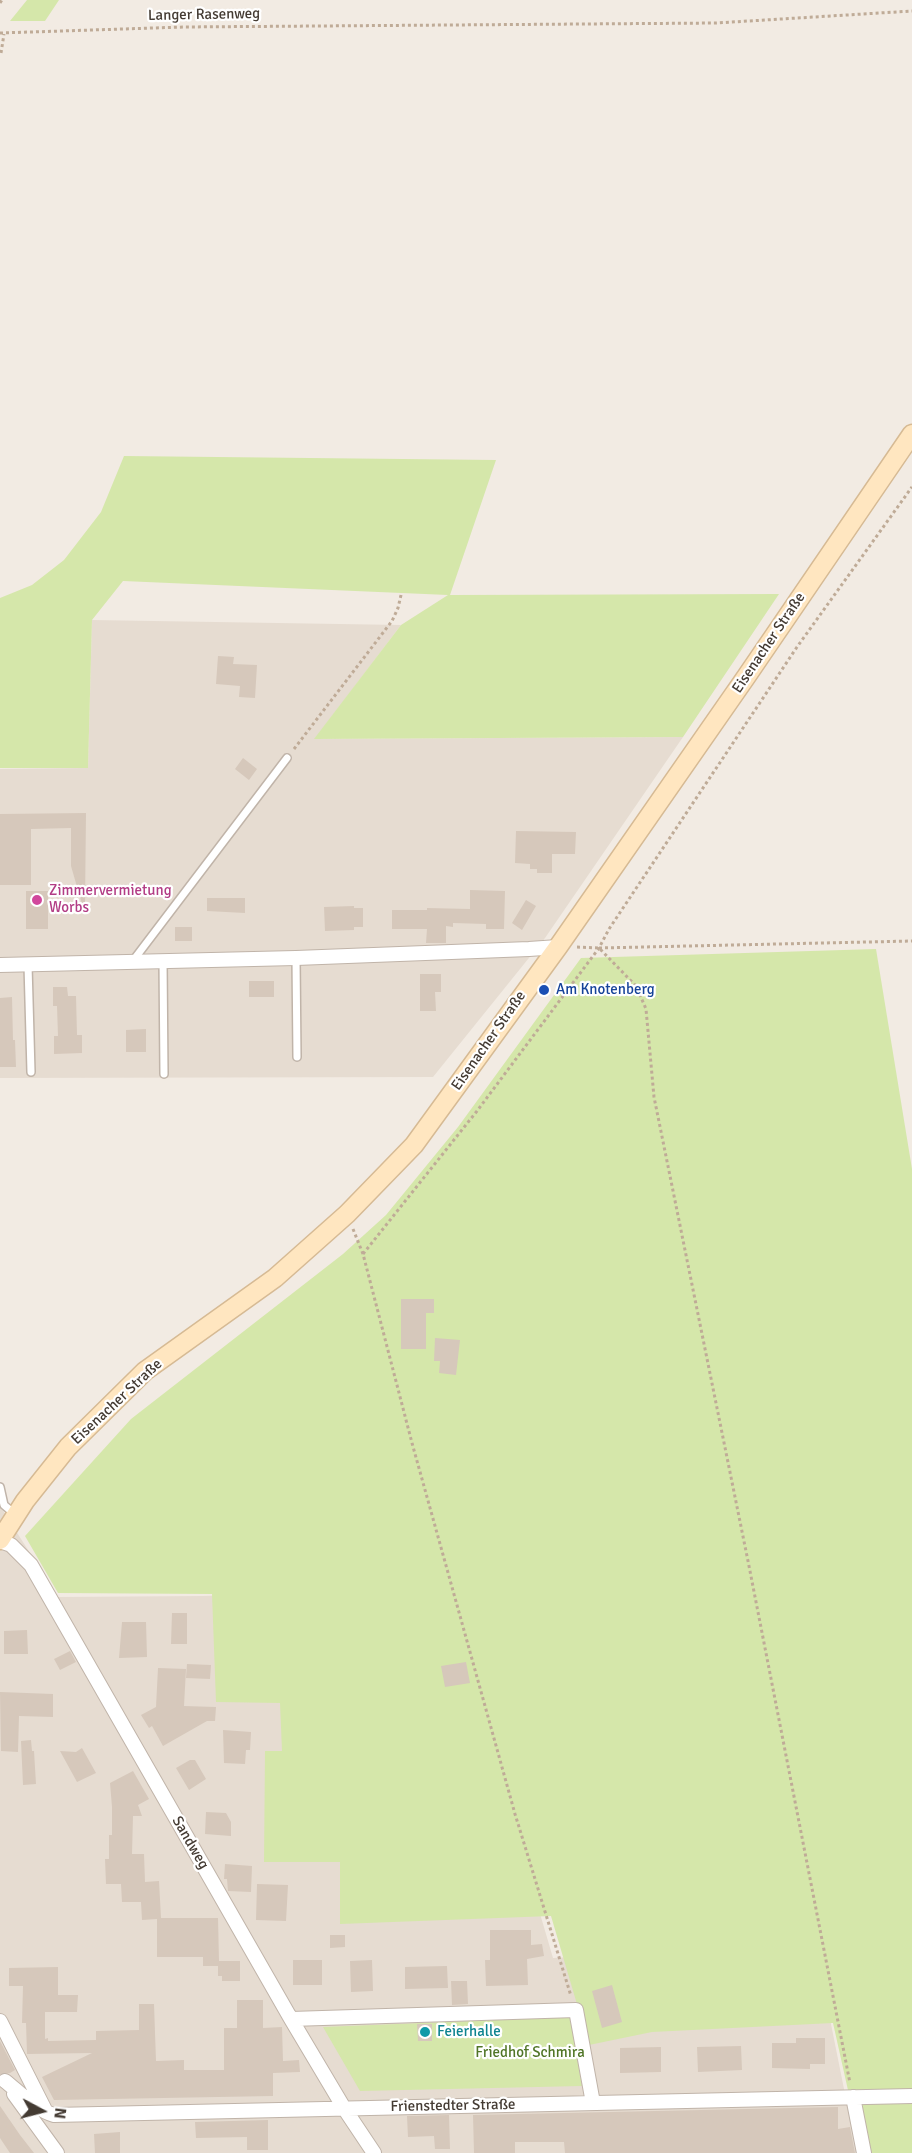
<!DOCTYPE html>
<html>
<head>
<meta charset="utf-8">
<style>
	body { margin:0 }
	#map { position:relative; width:912px; height:2153px; overflow:hidden; background:#f2ebe3; font-family:Signika,sans-serif }
	canvas { display:block }
	.north { position:absolute; left:12px; top:2081px; width:60px; height:60px; -webkit-text-stroke:4px #fff; paint-order:stroke; rotate:97deg; font-size:16px; font-weight:700; line-height:24px; text-align:center; color:#443b33 }
	.north::after { content:''; display:block; margin:auto; width:21px; height:27px; background:#443b33; clip-path:polygon(50% 0,100% 100%,50% 72%,0 100%) }
</style>
</head>
<body>
<div id="map">
<canvas width="912" height="2153"></canvas>
<div class="north">N</div>
</div>
<script>
const context = document.querySelector('canvas').getContext('2d');
context.lineJoin = 'round';
function paint(path, color) { context.fillStyle = color; context.fill(path, 'evenodd'); }
function stroke(path, color, width, dash) { context.strokeStyle = color; context.lineWidth = width; context.lineCap = dash ? 'butt' : 'round'; context.setLineDash(dash || []); context.stroke(path); }
function write(font, color, halo, rows, align = 'center') {
  context.font = font + ' Signika,sans-serif'; context.lineWidth = 4.5; context.setLineDash([]); context.textBaseline = 'middle'; context.strokeStyle = halo; context.fillStyle = color; for (const [text, x, y, turn = 0] of rows) {
    context.save(); context.translate(x, y); context.rotate((+turn || 0) * Math.PI / 180); context.textAlign = isNaN(turn) ? turn : align; if (halo) context.strokeText(text, 0, 0); context.fillText(text, 0, 0); context.restore();
  }
}
const residential = new Path2D(`
	M92 620 401 625 315 739 683 737 545 938 433 1077 0 1078V769L88 768Z
	M0 1506 58 1597 203 1596 445 1589 553 1958 815 1944 848 2109H866L874 2153H0Z`);
const green = new Path2D(`
	M27 0H59L45 21H10Z
	M124 456 496 460 450 595 779 594 683 737 314 739 401 625 448 595 123 581 92 620 88 768H0V598L32 585 64 560 101 512Z
	M876 949 912 1169V2153H862L833 2023 652 2032 589 2045 551 1916 340 1924V1862H264L265 1751H282L280 1703 216 1702 212 1594 58 1593 25 1536 131 1419 343 1254 386 1215 458 1127 581 958Z
	M570 2017 582 2086 360 2091 323 2027Z`);
const building = new Path2D(`
	M218 656 234 657 233 664 257 665 255 698 239 697 240 686 216 684Z
	M243 758 257 769 249 780 235 769Z
	M86 813 85 904H82L71 866V828L31 829V885H0V814Z
	M516 831 576 832 575 854H552V873H537V869H530V864L515 863Z
	M470 890 505 891 504 929H486V924L453 923V927L446 926V943H426L427 929H392V910H427V908L470 909Z
	M26 891H48V929H26Z
	M207 898H245V913L207 911Z
	M526 900 536 906 522 930 512 923Z
	M354 906V908H363V927H354V930L325 931 324 907Z
	M175 927H192V941H175Z
	M420 974H441V992H435L436 1011H420Z
	M249 981H274V997H249Z
	M53 987H67L68 996H76L77 1035H82V1053L54 1054V1036H58L57 1006H53Z
	M12 997 13 1040H15L16 1067H0V998Z
	M146 1029V1052H126V1030Z
	M401 1299H434V1313H426V1349H401Z
	M435 1338 460 1340 456 1375 439 1373 440 1361H434Z
	M172 1613H187V1644H171Z
	M122 1622H146L147 1657 119 1658Z
	M27 1630 28 1654H4V1631Z
	M70 1651 76 1662 60 1670 54 1659Z
	M466 1662 470 1683 445 1687 441 1666Z
	M187 1664 211 1665 210 1679 186 1678Z
	M158 1668 186 1669 184 1706 216 1707 215 1721H207L163 1746 152 1726 149 1728 141 1715 156 1707Z
	M0 1692 53 1694V1717L19 1716 18 1752 1 1751Z
	M223 1730 251 1732 250 1750H246L245 1764 224 1763Z
	M31 1740 32 1751H34L36 1784 23 1785 21 1741Z
	M82 1748 96 1773 77 1782 60 1751 76 1752Z
	M190 1760H195L206 1779 189 1790 176 1768Z
	M133 1771 149 1799 138 1805 142 1816H133L132 1854H144L145 1882 159 1881 161 1918H218L219 1961H240V1981H222V1976H218V1966H203V1957H157V1919L142 1920 141 1902H122L121 1884H106L105 1859H109V1835H112V1807L110 1783Z
	M206 1812 226 1813 231 1822V1836L205 1834Z
	M225 1864 252 1866 251 1892 228 1891 227 1879H224Z
	M257 1884 288 1885 286 1921 256 1920Z
	M490 1930H531V1945L542 1944 544 1956 527 1959 528 1985 486 1986 485 1960H490Z
	M330 1935H345V1947L330 1948Z
	M293 1960H322V1985H293Z
	M372 1960 373 1991 351 1992 350 1961Z
	M447 1966 448 1988 405 1989V1967Z
	M58 1967V1995H78L77 2012H45V2039L48 2038V2041L96 2040V2031L139 2030V2004H154L156 2061 184 2060V2070H224V2028H237V2000H263V2028L282 2027 283 2061 299 2060 300 2072 273 2073V2096L54 2100 42 2077 92 2053 27 2054 26 2023H22L23 1986H9V1968Z
	M451 1981H467L468 2004 452 2005Z
	M612 1985 622 2022 602 2028 592 1991Z
	M417 2024H432V2041H418Z
	M796 2038H825V2064H810V2069L772 2068V2043H796Z
	M0 2041 15 2070 10 2073 0 2074Z
	M741 2046 742 2070 698 2072 697 2047Z
	M661 2047V2072L620 2073V2048Z
	M0 2106 20 2135 34 2153H10L0 2138Z
	M838 2107V2129L850 2127 855 2153H565L564 2142H515V2153H474L473 2115Z
	M449 2115 450 2149H435L434 2136 408 2137 407 2116Z
	M268 2120V2150H247V2137L196 2138 195 2122Z
	M120 2132V2153H95L94 2134Z`);
const path = new Path2D(`
	M0 3 2 0
	M0 33 184 27 716 23 912 11
	M1 53 4 34
	M294 749 392 621 398 608 401 595
	M577 947 599 948 636 986 646 1009 654 1097 749 1566 850 2083
	M599 948 912 941
	M353 1229 363 1254 412 1443 515 1814 571 1996
	M363 1254 477 1111 599 948 609 929 797 647 912 487`);
const service = new Path2D(`
	M296 958 297 1057
	M163 960 164 1074
	M132 962 287 758
	M28 965 31 1072
	M0 1487 4 1505 16 1515`);
const minor = new Path2D(`
	M0 965 296 958 529 949 558 947
	M0 1541 11 1545 31 1565 291 2019 344 2108 374 2153
	M291 2019 576 2010 593 2103
	M0 2021 45 2110
	M5 2081C19 2092 36 2110 54 2115L912 2096
	M14 2094 57 2153
	M853 2097 864 2153`);
const secondary = new Path2D(`
	M0 1540 25 1501 68 1447 145 1371 275 1278 347 1214 414 1145 558 947 746 677 912 434`);
const markers = [
	[37,900,6,"#d1479c"],
	[544,990,6,"#1a4fb4"],
	[425,2032,6,"#0f9aa8"]
];
const streetNames = [
	["Langer Rasenweg",204,15,-1],
	["Eisenacher Straße",769,643,-56],
	["Eisenacher Straße",489,1041,-55],
	["Eisenacher Straße",117,1402,-43],
	["Sandweg",190,1843,60],
	["Frienstedter Straße",453,2106,-1]
];
const hotelNames = [
	["Zimmervermietung",49,891],
	["Worbs",49,908]
];
const transitNames = [
	["Am Knotenberg",556,990]
];
const cultureNames = [
	["Feierhalle",437,2032]
];
const parkNames = [
	["Friedhof Schmira",530,2053]
];
paint(residential, '#e6dcd1');
paint(green, '#d5e7aa');
paint(building, '#d6c8bb');
stroke(service, '#c0b4a9', 10);
stroke(minor, '#c0b4a9', 16);
stroke(secondary, '#d6ba94', 21);
stroke(path, '#bfab97', 3, [3, 3]);
stroke(service, '#fff', 7);
stroke(minor, '#fff', 14);
stroke(secondary, '#ffe6c0', 18);
for (const [x, y, r, color] of markers) { const dot = new Path2D(); dot.arc(x, y, r, 0, 2 * Math.PI); context.fillStyle = color; context.fill(dot); stroke(dot, '#fff', 2); }
write('15px', '#443b33', '#fff', streetNames);
write('15px', '#b23c85', '#fff', hotelNames, 'left');
write('15px', '#164399', '#fff', transitNames, 'left');
write('15px', '#0d838f', '#fff', cultureNames, 'left');
write('15px', '#507526', '#fff', parkNames);
</script>
</body>
</html>
